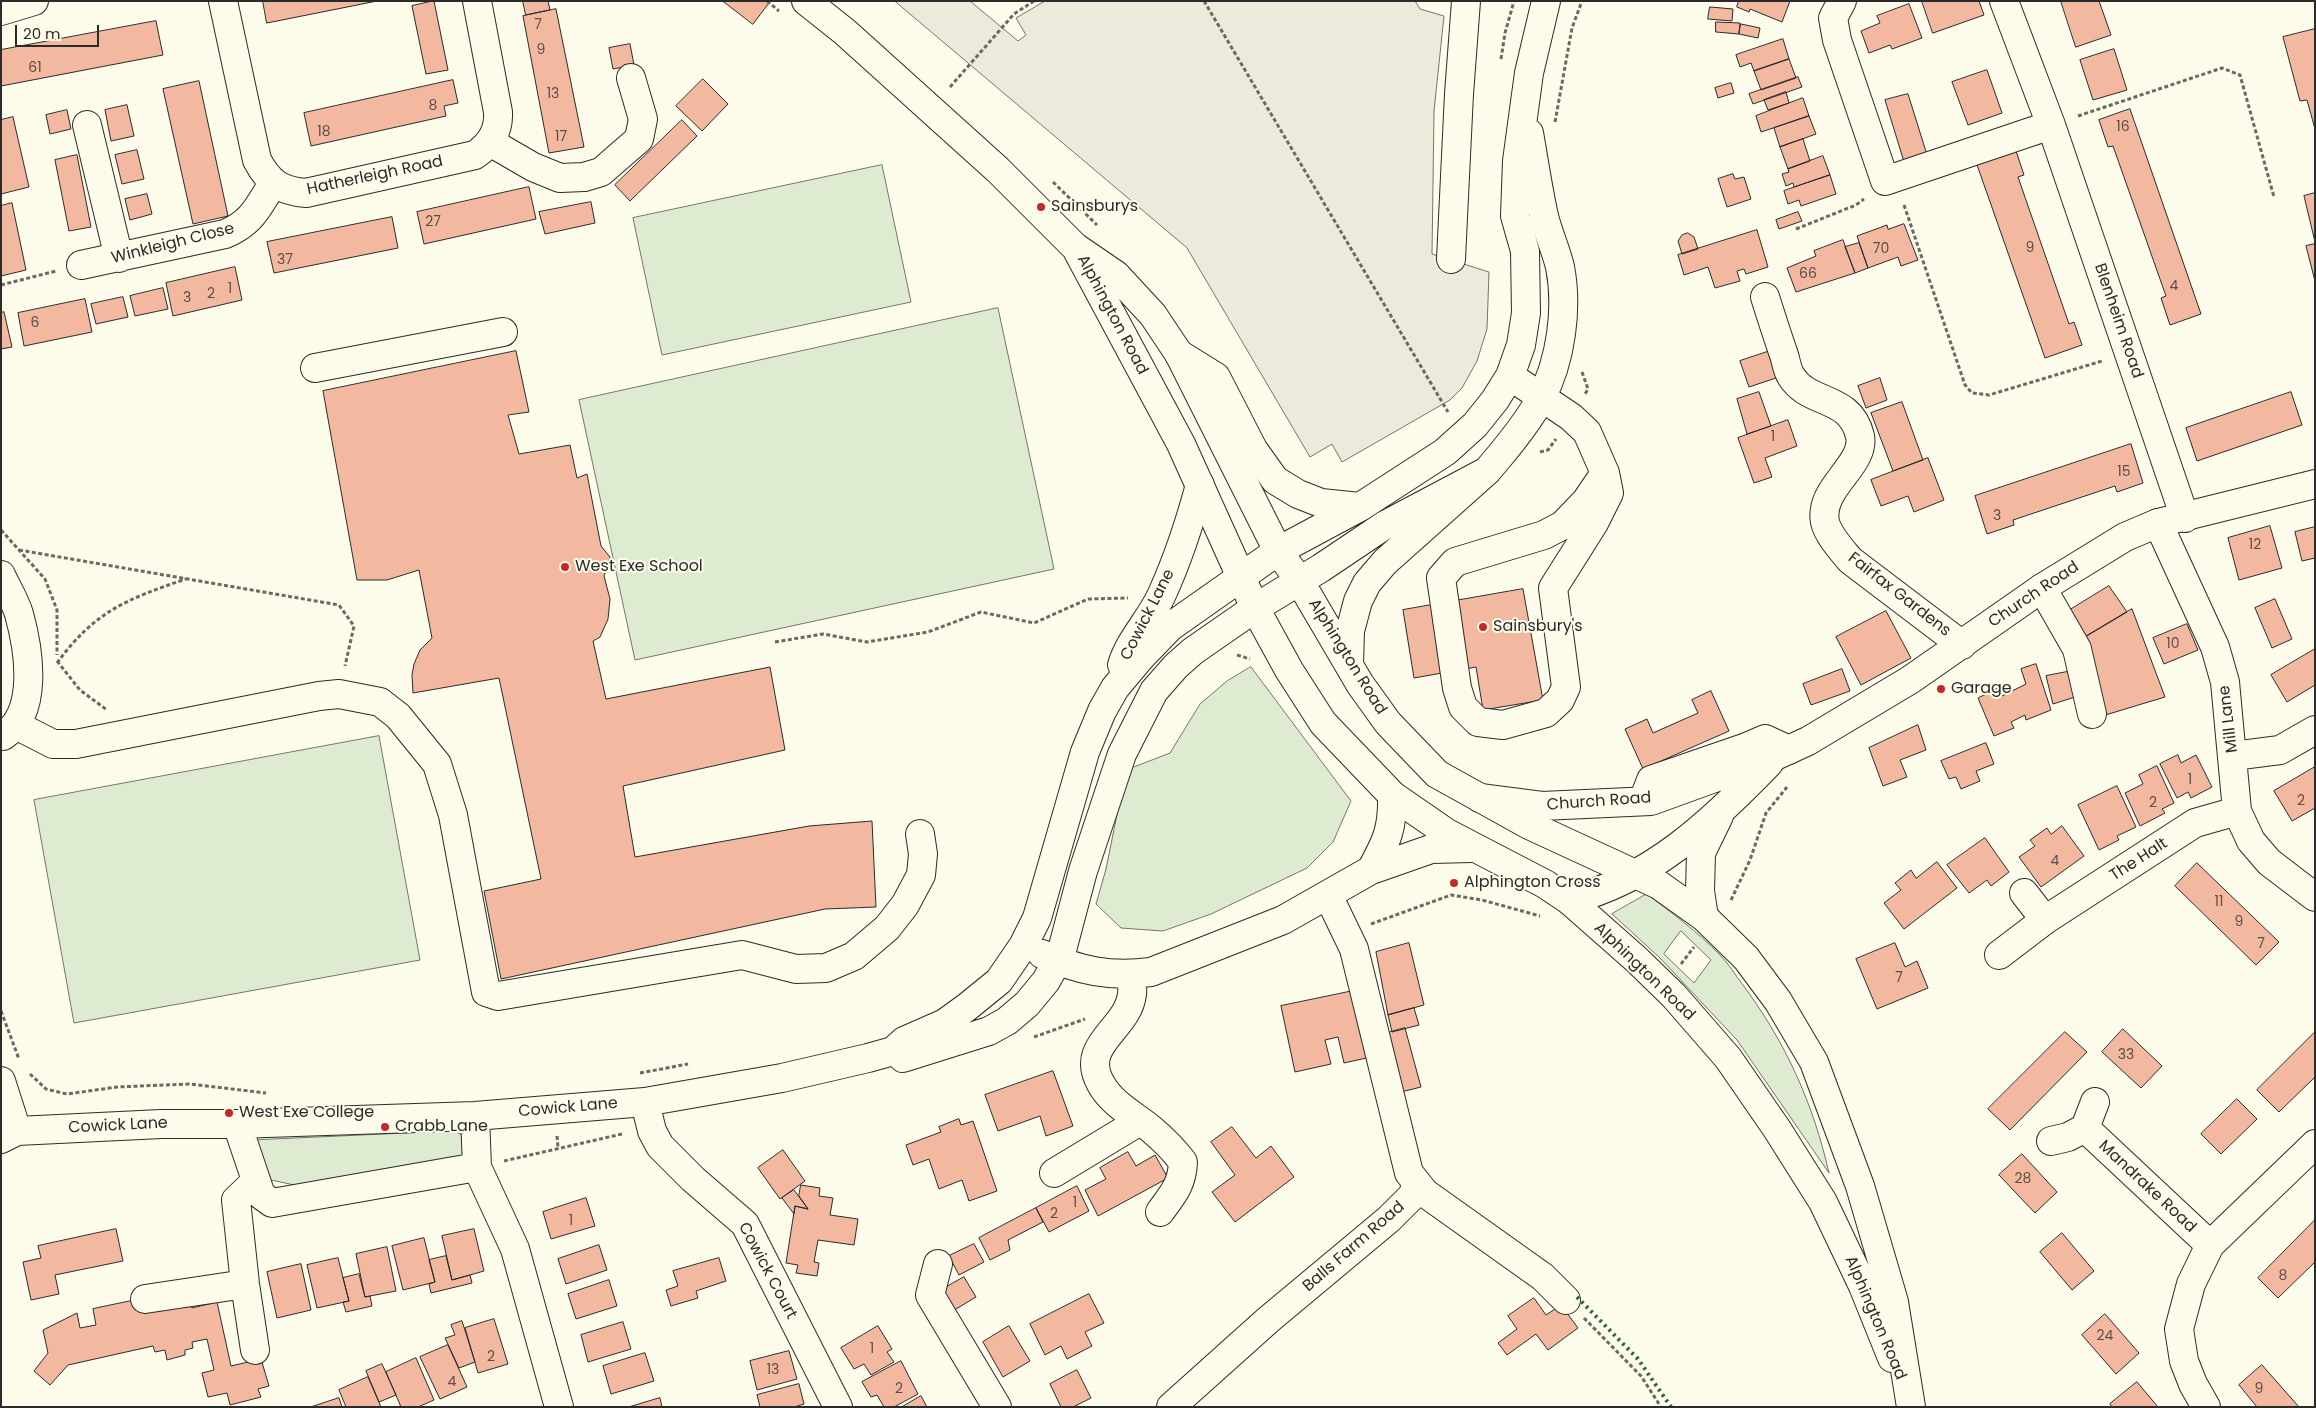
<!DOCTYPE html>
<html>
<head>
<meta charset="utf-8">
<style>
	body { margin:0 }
	#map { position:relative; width:2316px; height:1408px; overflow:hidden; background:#fdfbea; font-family:Poppins,sans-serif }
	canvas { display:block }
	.frame { position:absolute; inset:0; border:2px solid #2b2b2b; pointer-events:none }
	.scale { position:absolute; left:15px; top:25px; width:84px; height:22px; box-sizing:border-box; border:2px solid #2b2b2b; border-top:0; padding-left:6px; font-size:15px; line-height:18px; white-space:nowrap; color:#2b2b2b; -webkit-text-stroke:4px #fdfbea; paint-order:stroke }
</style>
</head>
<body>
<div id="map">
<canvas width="2316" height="1408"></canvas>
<div class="frame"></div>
<div class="scale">20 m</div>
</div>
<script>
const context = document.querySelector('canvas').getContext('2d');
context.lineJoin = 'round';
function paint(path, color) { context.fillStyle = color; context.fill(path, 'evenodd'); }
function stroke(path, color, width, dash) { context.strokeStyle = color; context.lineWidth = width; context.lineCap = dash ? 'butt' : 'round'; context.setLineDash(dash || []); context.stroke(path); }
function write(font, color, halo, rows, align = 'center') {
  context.font = font + ' Poppins,sans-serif'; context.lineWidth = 4; context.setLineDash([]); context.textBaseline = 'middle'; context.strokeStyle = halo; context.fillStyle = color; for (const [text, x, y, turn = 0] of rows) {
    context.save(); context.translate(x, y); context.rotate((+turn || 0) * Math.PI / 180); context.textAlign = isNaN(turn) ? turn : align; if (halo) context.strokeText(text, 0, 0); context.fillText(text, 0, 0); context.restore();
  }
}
const green = new Path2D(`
	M882 165 911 302 662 355 633 218Z
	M998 308 1054 569 635 660 579 400Z
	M1251 667 1351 801 1333 842 1307 868 1211 914 1163 931 1121 928 1096 904 1106 869 1126 770 1170 753 1200 704 1227 681Z
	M379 736 420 960 74 1023 34 800Z
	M1647 894C1672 913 1698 932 1720 955 1729 964 1735 975 1743 985 1786 1043 1813 1103 1829 1173L1737 1040 1660 958 1612 914ZM1681 931 1711 960 1694 983 1664 954Z
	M454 1131 462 1135 466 1156 299 1186 271 1180 257 1166 252 1148 258 1140Z`);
const parking = new Path2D(`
	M895 1H970L1018 41 1026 35 1016 18 1045 1H1415L1420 9 1444 16 1434 111 1432 254 1489 272 1487 329 1477 361 1462 388 1450 400 1342 462 1332 444 1310 457 1187 248Z`);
const building = new Path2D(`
	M263 1H377L267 23Z
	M434 1 448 70 426 74 412 6Z
	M523 1H548L550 10 526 15Z
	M723 1H767L769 3 753 24Z
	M1739 1H1790L1782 22 1750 9 1749 12 1737 7Z
	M1922 1H1979L1984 15 1933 33Z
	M2061 1H2099L2111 35 2076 47Z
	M1909 4 1922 38 1892 49 1890 45 1869 53 1861 31 1880 23 1877 16Z
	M1710 7 1733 9 1732 21 1708 19Z
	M556 9 584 147 549 153 523 16Z
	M156 21 163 55 1 86V50Z
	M1716 22 1740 23 1739 34 1716 32Z
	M1741 24 1760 28 1758 38 1739 34Z
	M2315 29V129L2307 100 2300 101 2283 37Z
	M1783 39 1789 59 1754 71 1751 63 1740 67 1736 55Z
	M630 44 634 65 613 69 609 48Z
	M2114 49 2127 90 2093 100 2080 60Z
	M1789 59 1796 78 1761 90 1754 71Z
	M1987 70 2002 113 1968 125 1952 82Z
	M1798 77 1802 87 1753 104 1749 94Z
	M703 79 728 104 702 131 676 106Z
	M453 80 458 103 444 106 446 116 311 146 304 113Z
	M199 81 228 216 193 224 163 89Z
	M1731 83 1734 93 1718 98 1715 88Z
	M1786 92 1789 103 1768 110 1764 100Z
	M1908 94 1928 158 1905 165 1885 100Z
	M1803 98 1809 116 1761 132 1756 116Z
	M127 105 134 136 111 141 105 110Z
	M2130 109 2201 314 2170 325 2161 298 2166 296 2113 146 2108 147 2099 120Z
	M67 110 71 129 50 134 46 115Z
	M1809 116 1816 134 1780 147 1774 128Z
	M13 117 29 187 1 194V120Z
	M682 120 697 136 630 201 615 185Z
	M1803 139 1810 161 1788 169 1780 147Z
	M2015 148 2024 175 2018 177 2069 324 2074 322 2082 345 2045 358 1976 162Z
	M137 150 144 179 122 184 115 155Z
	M77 155 91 227 69 231 55 160Z
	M1823 156 1830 175 1794 187 1793 183 1786 186 1782 174 1789 172 1788 169Z
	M1733 174 1735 179 1744 177 1751 199 1727 207 1718 179Z
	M1830 175 1836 194 1801 206 1799 200 1788 204 1784 191Z
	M529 187 536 219 424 244 417 212Z
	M2315 193V242L2304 196Z
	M147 194 152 214 130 220 125 199Z
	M591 202 595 223 545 234 539 212Z
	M12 203 26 270 1 276V206Z
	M1798 212 1802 221 1779 229 1776 220Z
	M392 217 398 248 274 273 267 242Z
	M1904 224 1918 260 1901 266 1898 257 1868 268 1857 236 1887 225 1888 229Z
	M1757 230 1768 267 1746 274 1744 269 1737 271 1740 281 1715 288 1708 267 1684 275 1678 255Z
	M1688 233 1694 237 1698 249 1682 254 1678 241 1682 235Z
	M1843 240 1855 273 1796 292 1787 268 1816 256 1814 251Z
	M1859 243 1868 268 1855 273 1845 247Z
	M2315 244V281L2306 246Z
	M235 267 242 300 173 316 166 283Z
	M163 288 168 309 135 316 130 296Z
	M123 297 128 317 96 324 91 304Z
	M85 299 92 332 24 346 18 313Z
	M4 312 12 347 1 349V313Z
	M516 351 529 412 508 415 519 454 570 445 577 478 587 474 601 546 610 557 604 576 610 599 608 619 600 637 593 641 606 699 770 667 785 750 623 786 635 857 809 826 872 821 876 907 825 909 501 979 484 891 541 879 499 678 413 693 412 675 414 664 420 650 432 638 419 570 387 580H357L323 391Z
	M1770 351 1779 377 1749 387 1740 361Z
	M1880 378 1887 400 1866 408 1858 386Z
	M1759 392 1771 426 1747 434 1737 399Z
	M2291 392 2302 425 2197 461 2186 428Z
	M1902 402 1923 460 1893 471 1871 413Z
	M1788 420 1797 446 1765 458 1772 477 1754 483 1738 438Z
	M2131 444 2143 483 2117 492 2115 486 2013 520 2014 525 1987 534 1975 496Z
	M1928 458 1944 500 1914 512 1908 496 1881 506 1871 480Z
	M2270 526 2282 568 2239 580 2228 538Z
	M2315 527V558L2302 561 2295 532Z
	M2109 586 2127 612 2080 640 2065 613Z
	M1523 589 1543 700 1483 710 1476 667 1414 678 1403 610Z
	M2275 599 2292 639 2272 648 2255 608Z
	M2132 609 2165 697 2102 716 2080 640Z
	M1886 611 1911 658 1861 685 1836 637Z
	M2187 624 2198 650 2164 664 2153 638Z
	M2315 649V685L2287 702 2271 675Z
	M2036 664 2051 710 2026 720 2025 715 2011 722 2014 728 1994 736 1978 698 1998 688 2002 696 2026 684 2021 669Z
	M1842 669 1850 691 1811 705 1803 684Z
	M2072 671 2075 697 2053 704 2046 676Z
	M1711 691 1729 731 1643 769 1625 729 1647 719 1653 733 1698 713 1692 700Z
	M1918 725 1926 750 1900 760 1907 777 1883 786 1869 748Z
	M1986 743 1994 764 1976 771 1980 781 1961 789 1956 777 1949 779 1941 761Z
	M2178 755 2181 763 2196 755 2212 787 2191 798 2188 792 2177 798 2160 764Z
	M2157 766 2174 803 2162 809 2165 813 2140 826 2125 793 2143 784 2139 775Z
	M2315 767V808L2292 821 2274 791Z
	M2117 786 2136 827 2117 836 2119 840 2099 850 2078 805Z
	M2062 826 2084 856 2041 887 2019 857 2035 846 2030 840 2047 828 2051 834Z
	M1985 838 2009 872 1991 886 1987 880 1969 893 1947 865Z
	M1937 862 1957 888 1904 929 1884 903 1901 890 1895 883 1911 870 1916 878Z
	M2197 863 2279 942 2256 965 2175 886Z
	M1409 943 1424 1005 1388 1015 1376 952Z
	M1895 943 1905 967 1917 961 1928 988 1877 1009 1856 959Z
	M1358 990 1371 1057 1344 1063 1338 1037 1325 1040 1331 1064 1295 1072 1281 1006Z
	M1414 1008 1419 1025 1392 1032 1388 1015Z
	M1405 1028 1421 1087 1397 1093 1384 1034Z
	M2123 1029 2162 1066 2141 1088 2102 1052Z
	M2065 1032 2087 1052 2010 1130 1988 1109Z
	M2315 1032V1077L2279 1112 2257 1090Z
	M1053 1071 1073 1126 1046 1136 1040 1116 998 1131 985 1095Z
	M2237 1099 2257 1119 2221 1154 2201 1134Z
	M959 1119 961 1125 973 1121 997 1191 969 1201 962 1180 939 1189 929 1159 913 1165 906 1145 941 1132 939 1127Z
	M1232 1127 1256 1158 1271 1146 1294 1177 1235 1222 1212 1192 1235 1175 1211 1142Z
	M783 1150 805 1181 780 1199 758 1168Z
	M1128 1152 1136 1166 1155 1155 1168 1178 1098 1216 1085 1190 1106 1179 1100 1168Z
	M2022 1154 2057 1192 2035 1213 1999 1175Z
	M801 1185 820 1188 819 1196 833 1198 830 1215 858 1219 854 1245 818 1240 814 1262 819 1263 817 1276 796 1273 798 1265 786 1263 795 1206 808 1209 799 1196Z
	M1077 1186 1089 1211 1049 1232 1036 1208Z
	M794 1190 808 1209 795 1206 794 1214 782 1198Z
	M586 1198 595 1226 551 1239 543 1212Z
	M1036 1208 1043 1222 1008 1240 1010 1250 990 1260 979 1238Z
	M2315 1220V1262L2278 1298 2258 1278Z
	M116 1229 123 1261 55 1275 59 1294 31 1300 23 1262 41 1258 38 1246Z
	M474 1229 484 1271 452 1280 442 1236Z
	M2062 1233 2094 1271 2072 1290 2040 1252Z
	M424 1238 435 1282 403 1290 392 1246Z
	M974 1244 984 1262 959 1275 949 1256Z
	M599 1245 607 1270 566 1284 558 1259Z
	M387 1247 396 1291 365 1297 356 1254Z
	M446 1256 452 1280 470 1275 472 1283 431 1293 429 1284 435 1282 429 1260Z
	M338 1258 349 1301 317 1308 307 1265Z
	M719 1258 726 1281 696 1291 698 1298 671 1306 666 1290 678 1286 673 1271Z
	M301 1264 311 1310 277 1318 267 1272Z
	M359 1274 365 1297 370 1296 372 1306 346 1312 343 1302 349 1301 343 1278Z
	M964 1277 976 1297 951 1312 938 1292Z
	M609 1280 617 1306 576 1319 568 1294Z
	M1089 1294 1104 1323 1085 1332 1092 1346 1067 1359 1061 1346 1045 1355 1030 1324Z
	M1534 1298 1546 1315 1561 1305 1578 1328 1548 1350 1536 1334 1507 1355 1498 1343 1517 1329 1508 1316Z
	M141 1299 144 1313 190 1303 192 1308 217 1302 231 1366 261 1359 269 1386 258 1389 261 1397 230 1405 227 1393 208 1397 202 1373 214 1370 207 1339 192 1342 193 1348 185 1350V1355L167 1360 165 1350 155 1352 153 1346 68 1365 50 1385 34 1371 48 1353 43 1330 77 1313 80 1328 96 1325 93 1309Z
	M2105 1314 2139 1353 2116 1374 2082 1335Z
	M494 1319 508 1364 478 1373 465 1328Z
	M462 1321 475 1362 459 1368 445 1338 455 1335 451 1325Z
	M623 1322 631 1349 588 1362 581 1335Z
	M878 1326 892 1349 887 1352 894 1362 871 1375 864 1364 854 1369 841 1348Z
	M1009 1326 1030 1361 1003 1377 983 1342Z
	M448 1345 467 1387 440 1399 420 1357Z
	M789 1351 797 1379 757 1390 750 1361Z
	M645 1353 654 1381 611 1394 603 1366Z
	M416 1358 434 1400 418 1407H401L386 1372Z
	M901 1361 918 1394 894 1407H884L877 1395 871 1397 862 1382Z
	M382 1364 396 1395 379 1402 366 1371Z
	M2262 1365 2299 1407H2257L2239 1385Z
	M1077 1370 1091 1398 1073 1407H1061L1050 1384Z
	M368 1377 381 1407H346L339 1390Z
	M2137 1382 2158 1407H2112L2110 1404Z
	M799 1384 804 1404 794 1407H760L757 1395Z
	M921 1396 927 1407H902Z
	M339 1398 342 1407H311Z
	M660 1398 662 1407H629Z`);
const path = new Path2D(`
	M767 1 779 11
	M1204 1 1448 412
	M1501 59 1505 33 1514 1
	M950 87 1014 14 1034 1
	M2078 116 2222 68 2240 75 2274 197
	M1555 122 1572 28 1582 1
	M1053 182 1097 225
	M1904 205 1965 385 1972 393 1989 395 2102 361
	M1796 229 1856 205 1864 199
	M1 285 56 271
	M1582 372 1588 389 1585 394
	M1540 452 1548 450 1556 439
	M1 530 45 579 57 610V655
	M19 550 339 605 354 626 345 666
	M775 642 823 634 867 642 928 632 981 612 1034 623 1088 599 1128 598
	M1237 655 1250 659
	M57 661 80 690 107 710
	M57 663C95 611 127 599 186 579
	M1731 900 1750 860 1766 813 1787 787
	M1371 924 1451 895 1482 900 1540 916
	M1681 964 1694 947
	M1 1011 19 1059
	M1034 1037 1085 1019
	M640 1073 688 1064
	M30 1074 46 1089 67 1094 117 1087 189 1084 266 1093
	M557 1136 558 1148
	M504 1161 622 1134
	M1584 1318 1641 1376 1661 1407`);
const minor = new Path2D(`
	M223 1 257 160C269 183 281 191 306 193L475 155C491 144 499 131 498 112L477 1
	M1842 1 1833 18 1837 40 1885 181 2051 125
	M2004 1 2051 125 2185 518
	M1 11 34 1
	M87 125 119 258
	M490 142 533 167 560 178 584 177 601 172 639 139 643 119 631 78
	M1451 259 1459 94 1466 1
	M81 265 225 234C252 223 258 207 273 183
	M1765 297C1771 316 1777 335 1784 355 1786 361 1787 370 1791 376 1809 406 1850 394 1860 436 1866 465 1818 488 1825 522 1828 535 1841 549 1850 560L1962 645
	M1179 354 1216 377 1253 449 1275 480 1298 494 1321 503 1360 507
	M315 368 503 332
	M1510 376 1571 417 1587 432 1605 473 1609 493 1594 523 1553 588 1566 687 1560 700 1546 713 1503 725 1478 722 1463 707 1457 688 1441 578 1455 562 1544 535 1563 525 1586 501 1605 473
	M2158 523 2215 647 2225 682 2237 811 2251 841 2269 862 2315 897
	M1 575C7 588 15 601 19 614 29 650 39 713 3 736
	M2042 588 2077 649 2092 714
	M1349 664 1350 631 1358 601 1367 583 1385 562 1487 471C1506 449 1527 424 1541 398 1561 361 1568 308 1560 267 1556 250 1548 233 1544 216 1538 189 1534 161 1529 133
	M1122 665C1130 639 1151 619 1162 594 1178 559 1190 522 1200 485
	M16 725 53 744H76L319 696 339 694 380 702 398 716 437 764 453 815 486 992 498 996 742 955 796 969 826 968 854 956 887 928 905 905 921 875 923 854 920 834
	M2233 756 2280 750 2315 730
	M1643 801 1651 780 1744 748 1765 739 1789 750
	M1371 870C1387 841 1393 828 1392 795
	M2024 893 2045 920
	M1328 895 1354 949 1409 1173 1425 1193 1543 1277 1566 1300
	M1042 954C1080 971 1109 977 1151 972L1283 920 1371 870 1431 849 1472 848
	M1999 955 2045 920 2195 823 2237 811
	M1131 975C1131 980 1133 988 1132 994 1128 1030 1078 1044 1101 1084 1112 1104 1134 1115 1151 1129 1163 1139 1174 1150 1183 1162 1182 1185 1173 1194 1160 1212
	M901 1056 903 1058 989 1031 1007 1021 1027 1004 1046 981 1061 954 1083 871 1122 754 1154 691 1176 666 1193 651 1255 608 1321 568 1385 525 1487 471
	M1 1081 17 1131
	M645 1102 652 1131 660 1146 693 1179 745 1224 838 1407
	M475 1116 477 1167 515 1249 559 1407
	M237 1124 261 1195 272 1203 477 1167
	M2085 1128 2095 1102
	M1 1139 17 1131 161 1124H237L475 1116 645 1102 782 1078 868 1058 893 1051 904 1041 945 1023 967 1007 999 981 1023 946 1037 918 1085 752 1102 711 1115 688 1141 657 1170 627 1278 551 1360 507 1445 452 1475 425 1495 400 1510 376 1521 345 1526 313 1525 251 1515 216 1517 161 1529 73 1546 1
	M2051 1141 2068 1137 2085 1128 2210 1245
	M1054 1173 1140 1121
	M938 1264 930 1295 997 1407
	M145 1299 245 1284
	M255 1350 245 1284 236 1200 256 1181
	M1171 1407 1268 1320 1389 1219 1413 1195 1416 1184
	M2206 1407 2193 1384 2184 1361 2179 1329 2191 1284 2210 1245 2315 1144`);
const major = new Path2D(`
	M1480 798 1542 806 1651 801 1775 756 1808 741 1910 680 2042 588 2125 537 2158 523 2315 484
	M1569 900C1650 881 1713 821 1769 763
	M1704 917 1700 891 1701 853 1719 816`);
const highway = new Path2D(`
	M806 1 845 32 998 170 1075 247 1116 275 1153 315 1179 354 1278 551 1299 580 1360 684 1388 723 1437 774 1529 825 1659 885 1704 917 1746 958 1778 1001 1814 1062 1860 1186 1894 1302 1911 1407
	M1078 252 1181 444 1255 608 1289 670 1323 723 1392 795 1447 833 1545 884 1569 900 1637 960 1674 996 1728 1058 1777 1129 1823 1202 1863 1286 1892 1358`);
const hedge = new Path2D(`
	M1577 1297 1638 1359 1671 1407`);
const markers = [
	[1041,207,5,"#c62828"],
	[565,567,5,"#c62828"],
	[1483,627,5,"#c62828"],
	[1941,689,5,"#c62828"],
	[1454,883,5,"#c62828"],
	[229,1113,5,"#c62828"],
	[385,1127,5,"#c62828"]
];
const numberNames = [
	["7",538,25],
	["9",541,50],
	["61",35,68],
	["13",553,94],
	["8",433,106],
	["16",2123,127],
	["18",324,132],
	["17",561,137],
	["27",433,222],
	["9",2030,248],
	["70",1881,249],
	["37",285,260],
	["66",1808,274],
	["4",2174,286],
	["1",230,289],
	["2",211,294],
	["3",187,298],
	["6",35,323],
	["1",1773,437],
	["15",2124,472],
	["3",1997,516],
	["12",2255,545],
	["10",2173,644],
	["1",2190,780],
	["2",2301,801],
	["2",2153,803],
	["4",2055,861],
	["11",2219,902],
	["9",2239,922],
	["7",2261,944],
	["7",1899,978],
	["33",2126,1055],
	["28",2023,1179],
	["1",1075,1203],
	["2",1054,1214],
	["1",571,1221],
	["8",2283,1276],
	["24",2105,1336],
	["1",872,1349],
	["2",491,1357],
	["13",773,1370],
	["4",452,1382],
	["2",899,1389],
	["9",2259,1389]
];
const streetNames = [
	["Hatherleigh Road",375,176,-12],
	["Winkleigh Close",173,244,-14],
	["Alphington Road",1112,315,62],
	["Blenheim Road",2118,321,71],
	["Fairfax Gardens",1899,595,38],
	["Church Road",2034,595,-34],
	["Cowick Lane",1148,615,-63],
	["Alphington Road",1347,657,58],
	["Mill Lane",2229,719,-97],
	["Church Road",1599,802,-4],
	["The Halt",2139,860,-33],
	["Alphington Road",1644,972,44],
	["Cowick Lane",568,1108,-5],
	["Cowick Lane",118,1126,-3],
	["Mandrake Road",2147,1187,43],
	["Balls Farm Road",1354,1247,-41],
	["Cowick Court",767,1271,62],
	["Alphington Road",1875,1318,67]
];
const poiNames = [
	["Sainsburys",1051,207],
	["West Exe School",575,567],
	["Sainsbury's",1493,627],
	["Garage",1951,689],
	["Alphington Cross",1464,883],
	["West Exe College",239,1113],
	["Crabb Lane",395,1127]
];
paint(green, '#deebd1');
stroke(green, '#74746e', 1);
paint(parking, '#eceadb');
stroke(parking, '#74746e', 1);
paint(building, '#f2b8a0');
stroke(building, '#2b2b2b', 1);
stroke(minor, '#2b2b2b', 30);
stroke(major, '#2b2b2b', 30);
stroke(highway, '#2b2b2b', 30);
stroke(path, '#6a6964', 3, [4, 2.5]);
stroke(minor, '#fdfbea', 28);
stroke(major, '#fdfbea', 28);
stroke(highway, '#fdfbea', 28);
stroke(hedge, '#34623c', 4, [2.5, 4]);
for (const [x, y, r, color] of markers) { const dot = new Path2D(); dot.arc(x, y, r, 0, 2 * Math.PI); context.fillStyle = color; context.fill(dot); stroke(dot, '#fdfbea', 2); }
write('14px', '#5d4e48', null, numberNames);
write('16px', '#2b2b2b', '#fdfbea', streetNames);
write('16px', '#2b2b2b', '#fdfbea', poiNames, 'left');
</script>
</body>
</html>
